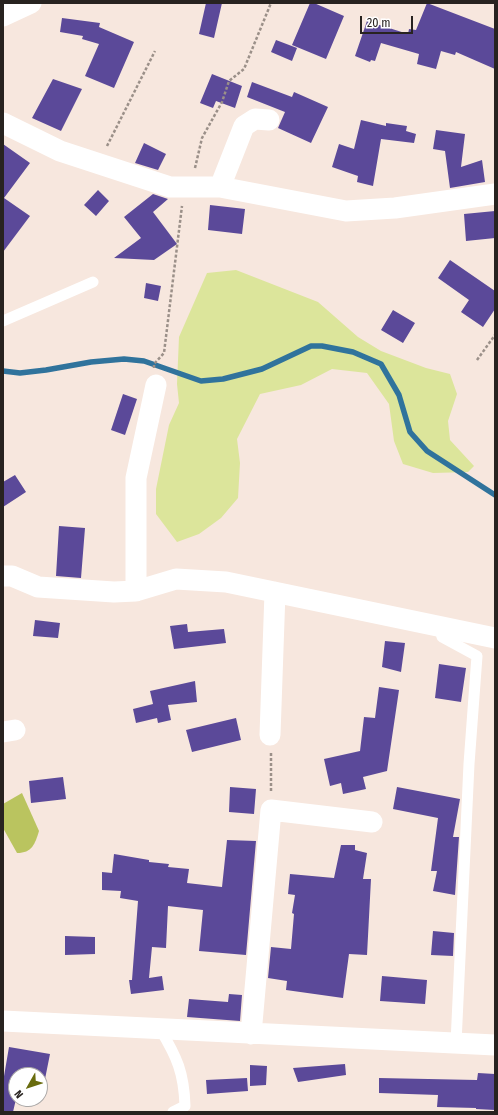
<!DOCTYPE html>
<html>
<head>
<meta charset="utf-8">
<style>
	body { margin:0 }
	#map { position:relative; width:498px; height:1115px; overflow:hidden; background:#f7e7de; font-family:"Fira Sans Condensed",sans-serif }
	canvas { display:block }
	.frame { position:absolute; inset:0; border:4px solid #282320; pointer-events:none }
	.north { position:absolute; left:8px; top:1067px; width:40px; height:40px; box-sizing:border-box; background:#fff; border:1px solid #a9a7a6; border-radius:50%; rotate:231deg; font-size:11px; font-weight:700; line-height:16px; text-align:center; color:#282320 }
	.north::after { content:''; display:block; margin:auto; width:14px; height:18px; background:#696c0e; clip-path:polygon(50% 0,100% 100%,50% 72%,0 100%) }
	.scale { position:absolute; left:360px; top:16px; width:53px; height:18px; box-sizing:border-box; border:2px solid #282320; border-top:0; padding-left:5px; font-size:12px; line-height:14px; white-space:nowrap; color:#282320; -webkit-text-stroke:3px #fff; paint-order:stroke }
</style>
</head>
<body>
<div id="map">
<canvas width="498" height="1115"></canvas>
<div class="frame"></div>
<div class="north">N</div>
<div class="scale">20 m</div>
</div>
<script>
const context = document.querySelector('canvas').getContext('2d');
context.lineJoin = 'round';
function paint(path, color) { context.fillStyle = color; context.fill(path, 'evenodd'); }
function stroke(path, color, width, dash) { context.strokeStyle = color; context.lineWidth = width; context.lineCap = dash ? 'butt' : 'round'; context.setLineDash(dash || []); context.stroke(path); }
const green = new Path2D(`
	M236 270 318 302 358 337 381 351 426 368 450 374 457 394 448 421 450 440 474 466 468 472 433 473 403 464 394 441 389 404 367 373 332 369 301 385 260 394 237 439 240 463 238 498 221 518 199 534 177 542 156 514V489L169 425 179 403 177 384 179 337 207 273Z`);
const forest = new Path2D(`
	M22 793 39 831C35 844 32 853 17 853L3 828V804Z`);
const stream = new Path2D(`
	M3 371 20 373 46 370 91 362 124 359 144 361 201 381 223 379 262 369 311 346H322L353 352 381 364 399 395 410 432 427 451 495 495`);
const building = new Path2D(`
	M206 3H222L214 38 199 34Z
	M310 3H314L344 16 326 59 292 45Z
	M427 3 495 29V69L456 52 455 55 441 51 436 69 417 64 419 54 381 43 375 61 371 60 370 62 355 56 367 21 408 34 409 29 416 30Z
	M62 18 100 23 99 27 134 42 114 88 85 76 99 44 82 39 83 36 60 32Z
	M276 40 297 48 292 61 271 52Z
	M212 74 242 86 235 108 216 101 213 108 200 103Z
	M53 79 82 89 61 131 32 118Z
	M252 82 292 97 294 92 328 107 311 143 278 128 285 112 247 97Z
	M361 120 386 126V123L407 126 406 131 416 134 414 143 381 139 373 186 357 182 358 176 332 167 339 144 354 149Z
	M436 130 465 134 461 167 482 160 485 182 450 188 445 151 433 149Z
	M144 143 166 154 158 170 135 163Z
	M3 144 30 163 4 198 30 216 3 252Z
	M98 190 109 201 96 216 84 205Z
	M153 194 168 199 153 212 177 244 154 260 114 258 141 238 124 217Z
	M210 205 245 209 242 234 208 230Z
	M495 211V238L466 241 464 214Z
	M450 260 495 291V309L483 327 461 312 469 300 438 278Z
	M146 283 161 286 158 301 144 298Z
	M393 310 415 323 403 343 381 330Z
	M123 394 137 399 125 435 111 430Z
	M15 475 26 492 3 507V482Z
	M59 526 85 528 81 578 56 576Z
	M35 620 60 623 58 638 33 636Z
	M187 624 188 632 224 629 226 643 174 649 170 626Z
	M385 641 405 643 401 672 382 667Z
	M439 664 466 668 461 702 435 698Z
	M195 681 197 702 168 705 171 720 158 723 157 718 136 723 133 709 153 704 150 691Z
	M379 687 399 690 387 771 363 777 366 789 343 794 341 783 330 786 324 759 360 751 364 717 375 718Z
	M236 718 241 740 192 752 186 730Z
	M63 777 66 799 31 803 29 781Z
	M230 787 256 789 254 814 229 812Z
	M397 787 460 799 453 837H459L455 895 433 891 437 871H431L438 818 393 809Z
	M227 840 256 841 246 955 199 951 203 910 168 906 166 948 152 947 149 978 162 976 164 990 131 994 129 980H132L138 901 120 898 121 891 102 890V872L112 873 114 854 149 860V862L169 864 168 867 189 869 187 883 222 887Z
	M341 845H355V850L367 853 363 879H371L367 955 349 954 343 998 286 990 287 981 268 978 271 947 291 949 294 914 292 913 295 895 288 894 290 874 334 878Z
	M433 931 454 933 453 956 431 955Z
	M65 936 95 937V954L65 955Z
	M382 976 427 980 425 1004 380 1001Z
	M229 994 242 995 240 1021 187 1017 189 999 228 1002Z
	M9 1047 50 1054 45 1079H40V1075H16V1099L13 1112H3V1082Z
	M345 1064 346 1075 298 1082 293 1068Z
	M250 1065 267 1066 266 1085 250 1086Z
	M478 1073 495 1074V1110L476 1109V1108L437 1107 438 1095 379 1093V1078L477 1080Z
	M247 1078 248 1091 207 1094 206 1080Z`);
const path = new Path2D(`
	M107 146 155 51
	M195 168 202 138 222 102 229 81 244 69 271 3
	M477 360 495 335
	M154 368V364L164 353 182 206
	M271 753V792`);
const service = new Path2D(`
	M3 321 93 282
	M440 627 442 637 477 656 469 764 456 1043
	M160 1029C177 1057 184 1073 185 1106L173 1112`);
const minor = new Path2D(`
	M3 16 31 3
	M3 123 60 151 170 187H220L346 211 395 208 495 194
	M220 187 244 126 255 119 269 120
	M3 576H12L38 587 114 592 136 591 176 579 226 582 495 638
	M136 591V478L156 385
	M3 732 15 730
	M270 735 275 592
	M3 1021 495 1045
	M251 1034 271 810 372 822`);
paint(green, '#dce59b');
paint(forest, '#bac45f');
stroke(stream, '#30739c', 5.5);
paint(building, '#5b4999');
stroke(path, '#9b9089', 2.5, [3, 2]);
stroke(service, '#fff', 11);
stroke(minor, '#fff', 21);
</script>
</body>
</html>
